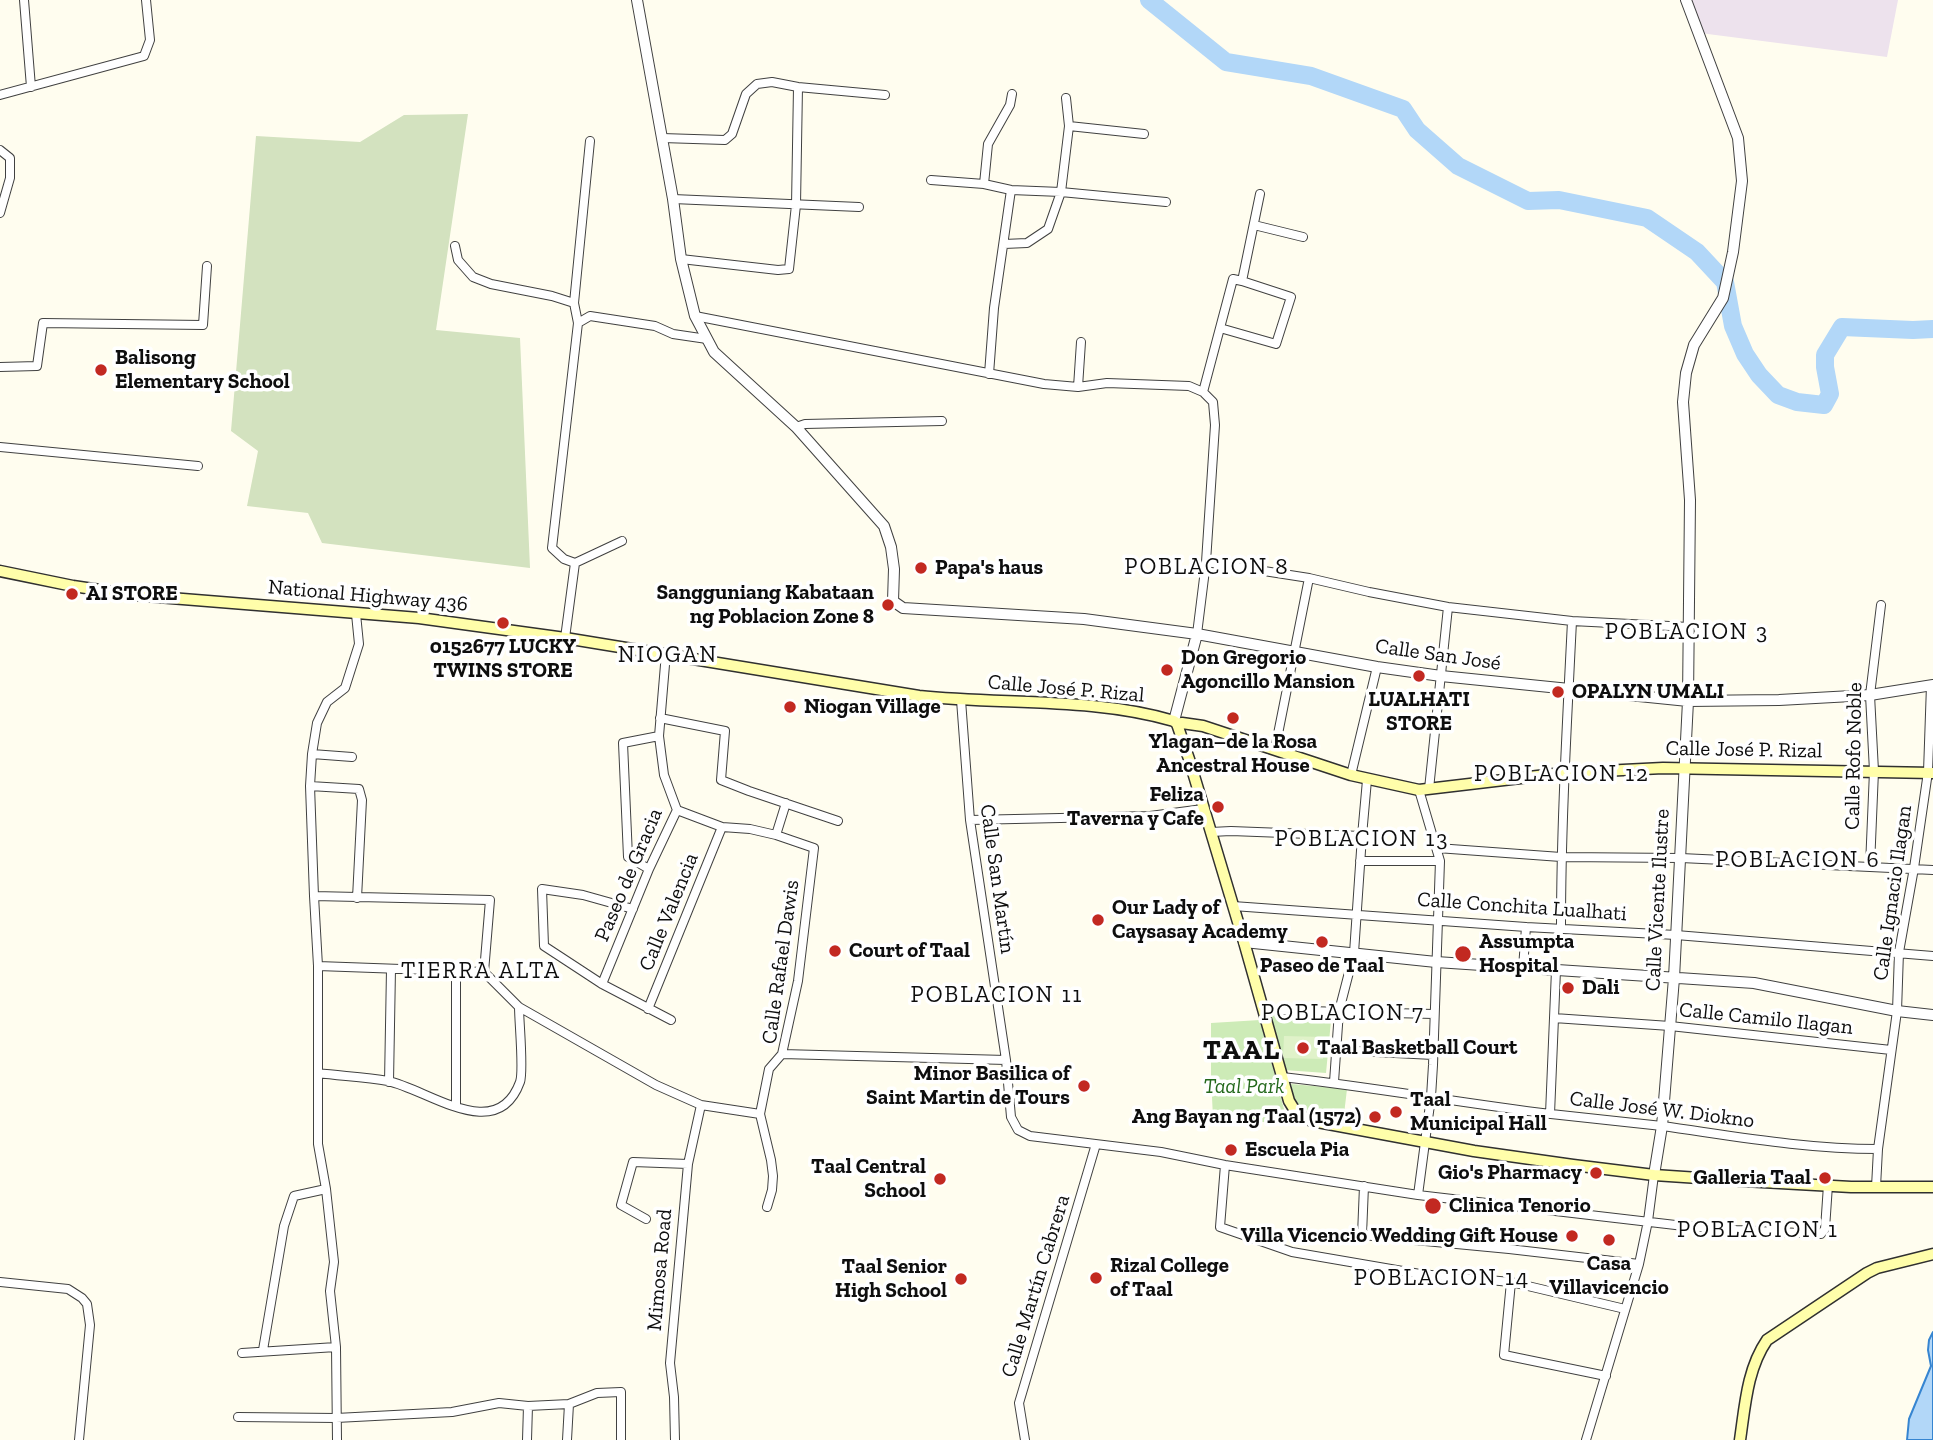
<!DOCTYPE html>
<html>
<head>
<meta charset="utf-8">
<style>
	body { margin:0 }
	canvas { display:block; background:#fffdef }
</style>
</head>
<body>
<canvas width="1933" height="1440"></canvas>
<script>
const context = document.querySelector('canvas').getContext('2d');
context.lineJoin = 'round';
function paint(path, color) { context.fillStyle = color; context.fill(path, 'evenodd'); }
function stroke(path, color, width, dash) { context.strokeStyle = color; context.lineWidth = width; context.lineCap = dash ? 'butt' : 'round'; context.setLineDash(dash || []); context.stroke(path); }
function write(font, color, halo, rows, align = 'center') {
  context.font = font + ' "Zilla Slab",serif'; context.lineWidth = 7; context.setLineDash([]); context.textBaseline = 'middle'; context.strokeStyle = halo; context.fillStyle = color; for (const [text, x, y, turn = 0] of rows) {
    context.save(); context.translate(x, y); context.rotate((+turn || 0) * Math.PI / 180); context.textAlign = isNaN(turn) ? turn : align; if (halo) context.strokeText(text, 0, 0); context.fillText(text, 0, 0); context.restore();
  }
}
const industrial = new Path2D(`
	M1690 0H1898L1887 57 1700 33Z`);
const green = new Path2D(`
	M1267 1013 1329 1015 1331 1021 1326 1073 1284 1070Z
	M1260 1020 1288 1124 1213 1118 1211 1076V1023Z
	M1291 1084 1347 1089 1343 1123C1329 1120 1307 1119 1297 1107 1293 1101 1293 1091 1291 1084Z`);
const cemetery = new Path2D(`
	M468 114 436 330 520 338 530 568 322 543 308 513 247 506 258 451 231 431 256 136 360 142 404 115Z`);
const pitch = new Path2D(`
	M1284 1036 1324 1037 1323 1059 1283 1058Z`);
const water = new Path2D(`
	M1933 1332V1440H1907L1909 1419 1931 1366 1928 1350 1929 1340Z`);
const river = new Path2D(`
	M1149 0 1226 62 1311 76 1403 109 1417 130 1458 166 1528 201 1559 200 1647 218 1697 252 1725 282 1733 326 1745 354 1759 375 1778 395 1797 402 1824 405 1830 394 1825 367V355L1842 327 1913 330 1933 329`);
const minor = new Path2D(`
	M24 0 31 87
	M0 95 144 56 150 40 146 0
	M1069 126 1144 134
	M662 138 725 140 732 134 746 94 757 84 772 82 798 87 885 95
	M0 150 10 158V178L0 213
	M931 180 984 184 1011 190 1061 192 1166 202
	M984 184 988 144 1010 105 1012 94
	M673 199 859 207
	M1254 225 1303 237
	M1004 244 1027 243 1048 229 1061 192 1069 126 1066 98
	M455 246 458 260 473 277 491 284 552 296 574 303
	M681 259 778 270 789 269 796 205 798 87
	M695 316 1044 384 1078 387 1107 383 1189 386 1203 392 1213 402 1215 425 1206 562 1197 634
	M578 323 590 316 655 326 673 334 707 339
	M1220 328 1276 344 1291 297 1242 281
	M0 367 37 366 43 323 203 325 207 266
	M989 374 994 308 1011 190
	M1078 387 1081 342
	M1203 392 1233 279 1242 281 1260 194
	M796 427 805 424 942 421
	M0 447 198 466
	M1206 562 1309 578 1369 592 1448 607 1572 621 1689 627
	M575 563 564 559 552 548 578 323 574 303 590 141
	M565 638 575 563 622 541
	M961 700 970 820 1006 1060 1011 1117 1018 1130 1030 1136 1161 1152 1225 1165 1418 1195 1684 1226 1736 1230 1821 1234 1825 1229 1828 1185
	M660 718 725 731 721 780 749 791 838 821
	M1275 749 1309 578
	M312 754 352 757
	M1351 775 1377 667
	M310 786 359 789 362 800 357 898
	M1429 789 1448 607
	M677 810 722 827 750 829 776 835 814 848 798 981 782 1054 769 1069 760 1114 771 1160 773 1176 772 1190 767 1207
	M970 820 1150 816 1203 809
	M1211 832 1231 831 1362 836
	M776 835 786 803
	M1437 848 1561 857 1681 858 1933 870
	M1360 861H1440
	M1870 866 1874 771 1870 695 1881 605
	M649 869 628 857 623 743 659 736
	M314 896 490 900 484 972
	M1233 906 1526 927 1676 935 1933 956
	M633 909 583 895 542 889 544 946 602 984 671 1020
	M1561 927C1561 825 1567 723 1572 621
	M318 966 484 972 519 1007 656 1085 701 1105 760 1114
	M1523 968 1526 927
	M602 984 649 869 677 810 664 775 659 736 666 653
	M648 1009 722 827
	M1263 1010 1434 1014
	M1554 1018 1670 1026 1891 1050
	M1337 1050 1433 1055
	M782 1054 1006 1060
	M318 1073C341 1076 365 1077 388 1081 429 1090 497 1145 520 1082 524 1071 519 1022 519 1007
	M1282 1077C1372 1087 1461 1103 1551 1114 1588 1118 1625 1122 1662 1126 1734 1136 1805 1149 1878 1149
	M389 1082 391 969
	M1334 1082 1339 1011 1354 953 1362 836 1367 780
	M456 1106V971
	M1550 1114 1556 970
	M1225 1165 1220 1227 1292 1252 1420 1274 1511 1282 1625 1309
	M1364 1186 1362 1235 1509 1249 1639 1264
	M1876 1187 1878 1149 1897 1011 1899 952 1914 868 1928 772 1931 685
	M1418 1195 1431 1097 1433 1065 1440 861 1419 790
	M646 1219 621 1205 633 1162 688 1164
	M0 1282 68 1289 82 1298 87 1304 90 1325 79 1440
	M1511 1282 1504 1355 1606 1376
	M263 1350 284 1226 294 1196 326 1189
	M242 1353 336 1347
	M238 1417 336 1418 452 1412 499 1403 528 1406 569 1404 597 1393 621 1392V1440
	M337 1440 336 1347 330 1291 334 1262 326 1189 318 1144V966L314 896 310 786 312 754 317 723 327 702 345 688 359 644 356 614
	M527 1440 528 1406
	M567 1440 569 1404
	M675 1440 674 1397 670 1363 688 1164 701 1105
	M1025 1440 1019 1403 1096 1144
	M1586 1440 1639 1264 1648 1221 1654 1175`);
const tertiary = new Path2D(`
	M637 0 673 199 681 259 695 316 714 352 796 427 884 526 891 547 894 569 893 601 903 608 1084 619 1197 634 1377 667 1441 676 1688 701 1779 700 1870 695 1933 685
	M1174 721 1197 634
	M1244 942 1436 962 1754 983 1897 1011 1933 1015
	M1654 1175 1662 1126 1674 978 1688 701 1690 500 1683 402 1686 373 1694 345 1723 298 1733 252 1742 181 1738 138 1686 0`);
const secondary = new Path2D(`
	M0 571 73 586 133 595 419 618 565 638 919 696C1004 705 1092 697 1174 721L1177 724 1182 723 1203 726 1351 775 1419 790 1563 773 1663 768 1933 773
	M1177 724 1189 759 1244 942 1289 1101 1297 1114 1312 1121 1474 1151 1573 1165 1654 1175 1744 1181 1851 1187H1933
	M1740 1440C1745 1406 1747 1369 1767 1340L1867 1273 1877 1268 1933 1254`);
const markers = [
	[101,370,7,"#c22921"],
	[921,568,7,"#c22921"],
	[72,594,7,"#c22921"],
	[888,605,7,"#c22921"],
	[503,623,7,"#c22921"],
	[1167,670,7,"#c22921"],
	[1419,676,7,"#c22921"],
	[1558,692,7,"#c22921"],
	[790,707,7,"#c22921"],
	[1233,718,7,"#c22921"],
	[1218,807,7,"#c22921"],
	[1098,920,7,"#c22921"],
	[1322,942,7,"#c22921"],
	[835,951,7,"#c22921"],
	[1463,954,9,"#c22921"],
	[1568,988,7,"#c22921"],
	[1303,1048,7,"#c22921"],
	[1084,1086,7,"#c22921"],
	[1396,1112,7,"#c22921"],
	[1375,1117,7,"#c22921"],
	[1231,1150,7,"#c22921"],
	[1596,1173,7,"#c22921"],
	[1825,1178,7,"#c22921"],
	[940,1179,7,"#c22921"],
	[1433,1206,9,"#c22921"],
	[1572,1236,7,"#c22921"],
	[1609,1240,7,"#c22921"],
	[1096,1278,7,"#c22921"],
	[961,1279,7,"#c22921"]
];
const poiNames = [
	["Balisong",115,358],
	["Elementary School",115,382],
	["Papa's haus",935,568],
	["Sangguniang Kabataan",874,593,"right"],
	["ng Poblacion Zone 8",874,617,"right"],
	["AI STORE",86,594],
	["0152677 LUCKY",503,647,"center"],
	["TWINS STORE",503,671,"center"],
	["Don Gregorio",1181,658],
	["Agoncillo Mansion",1181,682],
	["OPALYN UMALI",1572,692],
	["LUALHATI",1419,700,"center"],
	["STORE",1419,724,"center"],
	["Niogan Village",804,707],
	["Ylagan–de la Rosa",1233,742,"center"],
	["Ancestral House",1233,766,"center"],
	["Feliza",1204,795,"right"],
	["Taverna y Cafe",1204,819,"right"],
	["Our Lady of",1112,908],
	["Caysasay Academy",1112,932],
	["Assumpta",1479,942],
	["Hospital",1479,966],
	["Court of Taal",849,951],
	["Paseo de Taal",1322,966,"center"],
	["Dali",1582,988],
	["Taal Basketball Court",1317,1048],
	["Minor Basilica of",1070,1074,"right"],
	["Saint Martin de Tours",1070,1098,"right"],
	["Taal",1410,1100],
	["Municipal Hall",1410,1124],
	["Ang Bayan ng Taal (1572)",1361,1117,"right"],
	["Escuela Pia",1245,1150],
	["Taal Central",926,1167,"right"],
	["School",926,1191,"right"],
	["Gio's Pharmacy",1582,1173,"right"],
	["Galleria Taal",1811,1178,"right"],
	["Clinica Tenorio",1449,1206],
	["Villa Vicencio Wedding Gift House",1558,1236,"right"],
	["Casa",1609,1264,"center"],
	["Villavicencio",1609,1288,"center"],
	["Rizal College",1110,1266],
	["of Taal",1110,1290],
	["Taal Senior",947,1267,"right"],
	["High School",947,1291,"right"]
];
const streetNames = [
	["National Highway 436",368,596,5],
	["Calle San José",1438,655,8],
	["Calle José P. Rizal",1066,689,5],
	["Calle José P. Rizal",1744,750,1],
	["Calle Rofo Noble",1854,756,-89],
	["Paseo de Gracia",629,875,-67],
	["Calle San Martín",997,879,82],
	["Calle Ignacio Ilagan",1893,893,-82],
	["Calle Vicente Ilustre",1658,900,-87],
	["Calle Conchita Lualhati",1522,907,4],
	["Calle Valencia",669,912,-68],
	["Calle Rafael Dawis",781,962,-82],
	["Calle Camilo Ilagan",1766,1019,6],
	["Calle José W. Diokno",1662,1110,7],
	["Mimosa Road",660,1270,-85],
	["Calle Martín Cabrera",1036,1286,-73]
];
const parkNames = [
	["Taal Park",1244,1087]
];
const neighbourhoodNames = [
	["POBLACION 8",1207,567],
	["POBLACION 3",1687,632],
	["NIOGAN",668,655],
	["POBLACION 12",1562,774],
	["POBLACION 13",1362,839],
	["POBLACION 6",1798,860],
	["TIERRA ALTA",481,971],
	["POBLACION 11",997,995],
	["POBLACION 7",1343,1013],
	["POBLACION 1",1758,1230],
	["POBLACION 14",1442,1278]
];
const districtNames = [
	["TAAL",1242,1051]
];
paint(industrial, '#ede2ed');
paint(green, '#cdebb7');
paint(cemetery, '#d3e2bf');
paint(pitch, '#e0f2c9');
paint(water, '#b2d7f8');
stroke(water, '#3685d1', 2);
stroke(river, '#b2d7f8', 18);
stroke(minor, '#414141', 10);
stroke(tertiary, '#414141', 12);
stroke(secondary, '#303030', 13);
stroke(minor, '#fff', 8);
stroke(tertiary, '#fff', 10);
stroke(secondary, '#fffeaa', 10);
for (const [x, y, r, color] of markers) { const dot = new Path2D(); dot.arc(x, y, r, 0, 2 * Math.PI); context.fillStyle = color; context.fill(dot); stroke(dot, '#fff', 2.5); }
write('bold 21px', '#0e0e0e', '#fff', poiNames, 'left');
write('21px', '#0e0e0e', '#fff', streetNames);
write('italic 21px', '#24681c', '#fff', parkNames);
context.letterSpacing = '2px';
write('23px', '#0e0e0e', '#fff', neighbourhoodNames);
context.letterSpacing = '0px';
context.letterSpacing = '2px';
write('bold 28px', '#0e0e0e', '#fff', districtNames);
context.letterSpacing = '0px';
</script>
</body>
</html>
